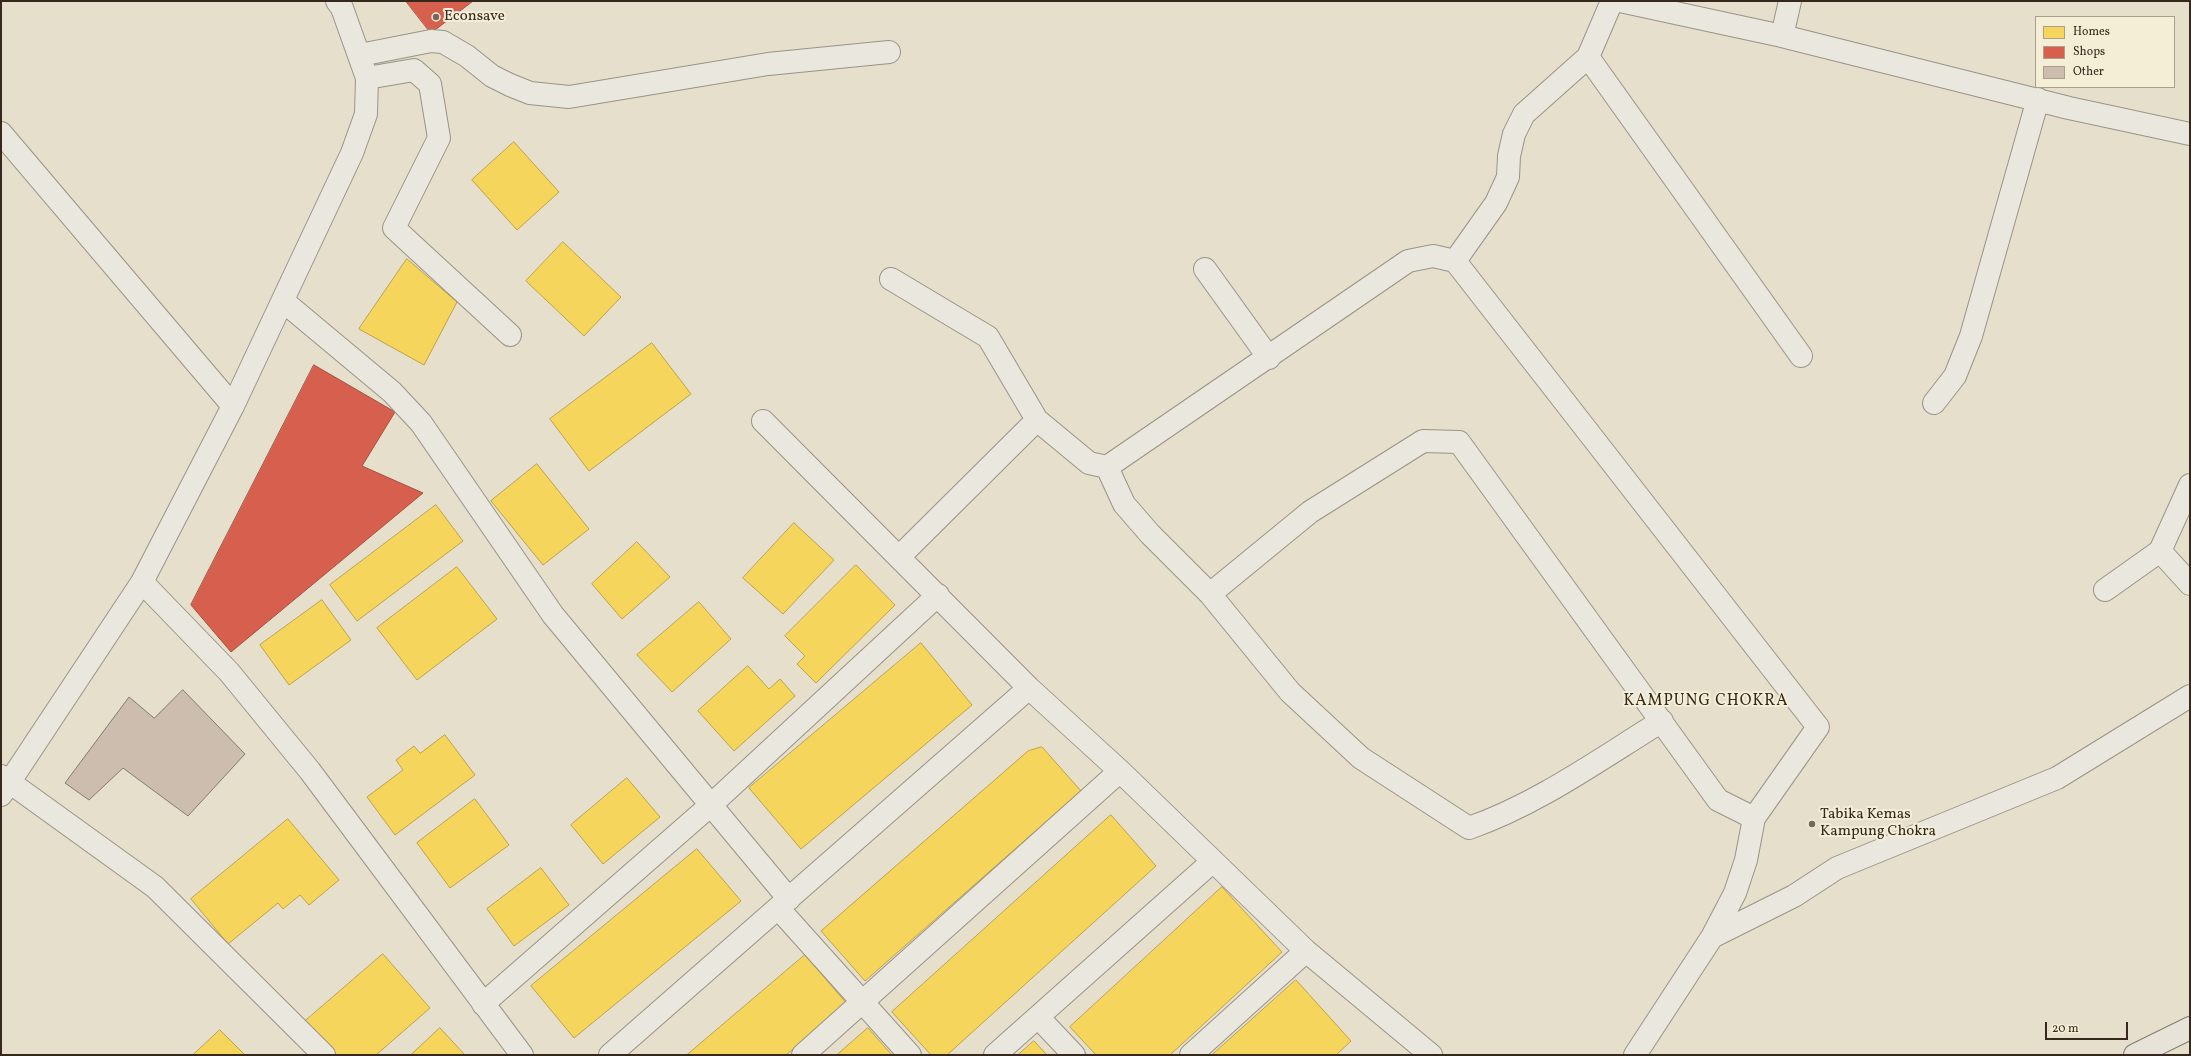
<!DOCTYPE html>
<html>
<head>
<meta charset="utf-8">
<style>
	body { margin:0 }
	#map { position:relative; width:2191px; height:1056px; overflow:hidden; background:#e6dfcc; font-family:Vollkorn,serif }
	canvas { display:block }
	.frame { position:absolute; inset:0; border:2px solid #36281c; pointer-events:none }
	.legend { position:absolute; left:2035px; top:16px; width:140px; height:72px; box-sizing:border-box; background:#f5eed7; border:1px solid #a99f8c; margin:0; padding:5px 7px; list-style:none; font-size:12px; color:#36281c }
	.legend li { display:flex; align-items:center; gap:8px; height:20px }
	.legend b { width:20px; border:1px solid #a99f8c }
	.scale { position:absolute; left:2045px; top:1022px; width:83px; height:18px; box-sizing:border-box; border:2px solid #36281c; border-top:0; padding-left:5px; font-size:12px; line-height:14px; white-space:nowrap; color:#36281c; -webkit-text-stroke:3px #f5eed7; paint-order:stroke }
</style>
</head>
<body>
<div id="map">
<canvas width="2191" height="1056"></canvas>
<div class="frame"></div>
<ul class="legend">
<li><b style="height:11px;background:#f6d55c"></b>Homes</li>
<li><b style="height:11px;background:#d6604d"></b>Shops</li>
<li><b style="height:11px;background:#cdbdaf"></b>Other</li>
</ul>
<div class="scale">20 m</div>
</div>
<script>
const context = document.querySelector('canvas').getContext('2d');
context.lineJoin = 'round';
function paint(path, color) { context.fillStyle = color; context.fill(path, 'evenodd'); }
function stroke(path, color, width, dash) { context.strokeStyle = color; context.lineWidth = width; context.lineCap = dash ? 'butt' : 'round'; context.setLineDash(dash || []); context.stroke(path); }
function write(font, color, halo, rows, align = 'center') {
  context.font = font + ' Vollkorn,serif'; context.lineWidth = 4; context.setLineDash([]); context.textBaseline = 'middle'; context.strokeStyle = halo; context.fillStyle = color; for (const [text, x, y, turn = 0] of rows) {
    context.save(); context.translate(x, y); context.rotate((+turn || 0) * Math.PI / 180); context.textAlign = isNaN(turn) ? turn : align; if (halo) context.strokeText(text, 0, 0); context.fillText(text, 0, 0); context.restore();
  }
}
const homes = new Path2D(`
	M514 142 559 192 517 230 472 180Z
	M563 242 621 297 584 336 526 281Z
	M407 259 457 302 424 365 359 329Z
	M652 343 691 394 589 471 550 419Z
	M537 464 589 529 543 565 491 501Z
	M436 505 463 541 357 621 330 585Z
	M794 523 834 560 783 614 743 578Z
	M637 542 670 577 622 619 592 584Z
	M856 565 895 605 816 683 797 664 805 656 785 636Z
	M457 567 497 619 417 680 377 628Z
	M322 600 351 640 289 685 260 645Z
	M699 602 731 639 672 692 637 655Z
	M921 643 972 705 801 849 749 788Z
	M748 666 769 689 780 679 795 696 734 751 698 711Z
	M445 735 475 775 395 835 367 797 403 770 396 760 414 746 420 753Z
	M1042 747 1081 791 865 981 821 931 1028 751Z
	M627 778 660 817 603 864 571 825Z
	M475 799 509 845 450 888 417 843Z
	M1111 815 1156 866 947 1055H931L892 1012Z
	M288 819 339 880 309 905 300 895 283 909 278 903 228 944 191 899Z
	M697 849 741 901 574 1038 531 986Z
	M541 868 569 905 514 946 487 909Z
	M1222 887 1282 952 1170 1055H1096L1070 1027Z
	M383 954 430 1008 376 1055H331L303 1023Z
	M805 955 847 1004 786 1055H687Z
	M1296 980 1351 1041 1336 1055H1212Z
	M440 1028 465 1055H411Z
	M868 1028 892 1055H837Z
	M220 1030 245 1055H193Z
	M1034 1041 1047 1055H1018Z`);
const shops = new Path2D(`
	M406 1H473L431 33Z
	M314 365 395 412 362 466 423 493 231 652 191 605Z`);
const building = new Path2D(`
	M183 690 245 754 188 816 123 768 89 800 65 783 129 697 154 718Z`);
const minor = new Path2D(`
	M1620 1 1782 36 2069 108 2190 134
	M1782 36 1790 1
	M360 55 431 41 443 42 467 56 492 76 510 85 530 93 569 97 768 64 889 52
	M1588 57 1801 356
	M367 78 414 70 430 84 439 138 394 228 510 335
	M1 133 233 406
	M1455 261 1496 203 1508 177 1509 156 1514 134 1524 114 1588 57 1612 1
	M1205 269 1269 358
	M891 279 988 337 1037 420 1089 463 1107 467 1124 504 1150 534 1210 594 1290 692 1361 758 1469 828C1538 804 1600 759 1662 721
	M283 301 392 392 421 423 553 615 789 899
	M1934 403 1955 376 1971 336 2038 99
	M763 421 1029 688 1120 771 1306 951 1431 1055
	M1107 467 1408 261 1433 256 1455 261 1818 727 1754 818 1746 860 1735 893 1712 937 1635 1055
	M2160 551 2190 584
	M899 557 1037 420
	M142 582 229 672 310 771 522 1055
	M2105 590 2160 551 2190 485
	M1210 594 1310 512 1423 441 1459 442 1718 800 1754 818
	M1 776 155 887 324 1055
	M1 795 142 582 233 406 352 153 366 114 367 78 342 8 337 1
	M778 908 910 1055
	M1712 937 1794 896 1837 868 2057 778 2190 696
	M483 1004 712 804 938 595
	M1038 1017 1074 1055
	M610 1055 1029 688
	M803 1055 1120 771
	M995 1055 1213 861
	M1191 1055 1306 951`);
const major = new Path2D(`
	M2135 1055 2190 1028`);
const markers = [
	[436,17,4,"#74685a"],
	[1812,824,4,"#74685a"]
];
const poiNames = [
	["Econsave",444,17],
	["Tabika Kemas",1820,815],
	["Kampung Chokra",1820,832]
];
const neighbourhoodNames = [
	["KAMPUNG CHOKRA",1706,702]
];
paint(homes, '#f6d55c');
stroke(homes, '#bca149', 1);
paint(shops, '#d6604d');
stroke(shops, '#a64f3e', 1);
paint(building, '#cdbdaf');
stroke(building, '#817b70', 1);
stroke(minor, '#999387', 24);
stroke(major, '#817b70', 24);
stroke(minor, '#eae8de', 22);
stroke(major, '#e7e3d8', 22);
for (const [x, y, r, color] of markers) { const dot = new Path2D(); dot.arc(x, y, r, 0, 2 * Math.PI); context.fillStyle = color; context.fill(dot); stroke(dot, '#f5eed7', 1.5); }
write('15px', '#36281c', '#f5eed7', poiNames, 'left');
context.letterSpacing = '1px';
write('16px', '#36281c', '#f5eed7', neighbourhoodNames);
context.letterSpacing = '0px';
</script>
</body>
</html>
